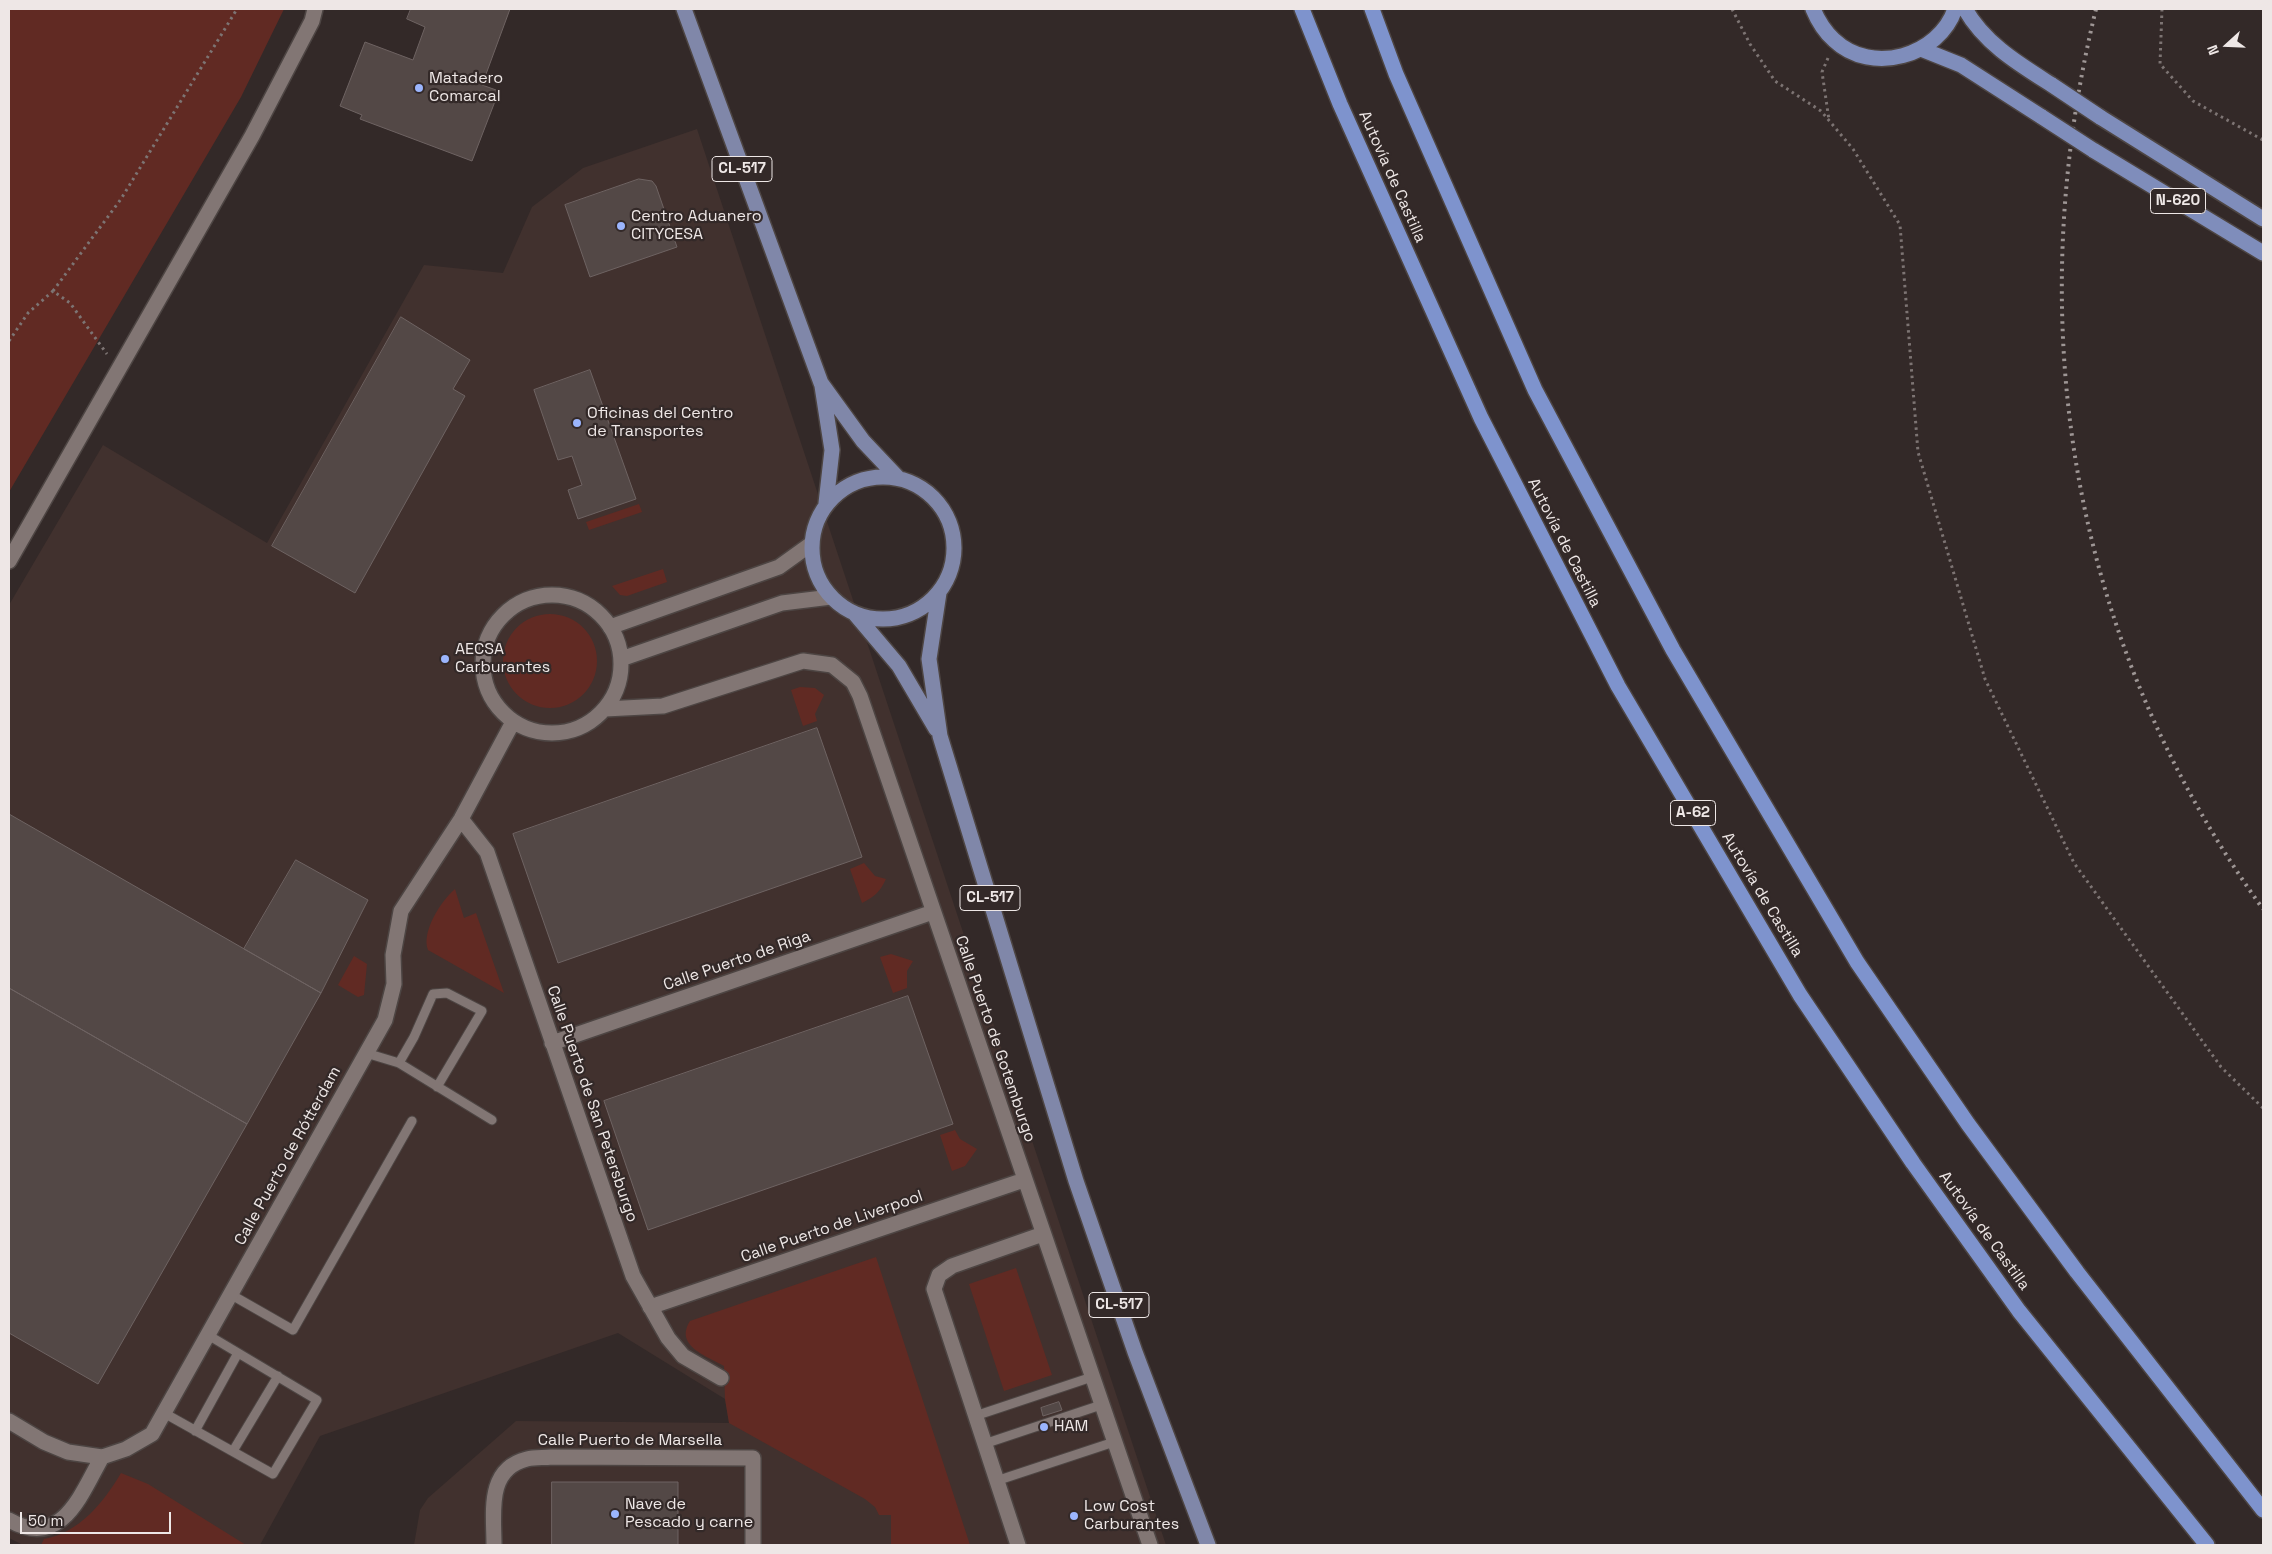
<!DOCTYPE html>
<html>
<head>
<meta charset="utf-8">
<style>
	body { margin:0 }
	#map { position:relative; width:2272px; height:1554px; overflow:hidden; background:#332928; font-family:"Space Grotesk",sans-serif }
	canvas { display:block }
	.frame { position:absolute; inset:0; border:10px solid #eee7e6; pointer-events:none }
	.north { position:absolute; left:2202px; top:20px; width:50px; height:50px; -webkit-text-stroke:4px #332928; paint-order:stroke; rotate:250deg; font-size:14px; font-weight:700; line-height:20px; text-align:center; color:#eee7e6 }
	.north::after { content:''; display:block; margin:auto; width:18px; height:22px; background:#eee7e6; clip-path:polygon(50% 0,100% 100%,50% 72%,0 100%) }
	.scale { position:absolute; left:20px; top:1512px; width:151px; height:22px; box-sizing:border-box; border:2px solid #eee7e6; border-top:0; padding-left:6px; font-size:15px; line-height:18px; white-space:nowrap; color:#eee7e6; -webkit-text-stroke:4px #332928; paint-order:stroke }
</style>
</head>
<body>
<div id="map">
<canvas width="2272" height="1554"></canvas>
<div class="frame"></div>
<div class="north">N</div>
<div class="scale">50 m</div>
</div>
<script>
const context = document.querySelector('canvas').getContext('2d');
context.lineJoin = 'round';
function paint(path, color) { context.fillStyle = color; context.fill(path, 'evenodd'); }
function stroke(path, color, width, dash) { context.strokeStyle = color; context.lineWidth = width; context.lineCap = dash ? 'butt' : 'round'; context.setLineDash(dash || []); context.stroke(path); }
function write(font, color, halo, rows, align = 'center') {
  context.font = font + ' "Space Grotesk",sans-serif'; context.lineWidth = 4.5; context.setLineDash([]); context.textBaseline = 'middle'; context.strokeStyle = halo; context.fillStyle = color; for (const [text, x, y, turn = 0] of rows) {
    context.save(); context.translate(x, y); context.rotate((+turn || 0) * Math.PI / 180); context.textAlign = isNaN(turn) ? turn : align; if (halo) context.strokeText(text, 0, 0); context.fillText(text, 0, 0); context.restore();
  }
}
const built = new Path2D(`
	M697 129 1166 1545H414L420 1510 428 1498 516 1421 729 1423 725 1399 618 1333 320 1436 260 1545H23L9 1538V605L103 445 267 543 424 265 503 273 532 207 583 168Z`);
const green = new Path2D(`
	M9 9H284L241 97 9 492Z
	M639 504 642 512 589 530 586 522Z
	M663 569 667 582 627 596 620 595 612 586Z
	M503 661a47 47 0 1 1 94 0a47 47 0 1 1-94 0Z
	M800 687 815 688 824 695 815 714 817 721 803 726 791 690Z
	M864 863 875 876 886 879C880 892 874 897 862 903L850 869Z
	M455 889 464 918 476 913 504 993 428 950C421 932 441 901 455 889Z
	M891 954 913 961 907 971V988L893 993 880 957Z
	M354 956 367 964 364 995 358 997 338 985Z
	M955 1130 960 1139 977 1149 965 1166 952 1171 940 1135Z
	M876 1257 970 1545H891V1515H879L875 1507 865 1499 729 1423 725 1399 724 1366C707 1356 674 1346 690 1321Z
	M1016 1268 1052 1375 1004 1391 969 1284Z
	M121 1473 148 1484 246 1545H41L44 1539C79 1533 104 1502 121 1473Z`);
const building = new Path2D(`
	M411 9H510L482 85 499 91 472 161 360 119 362 115 340 106 365 42 413 60 425 27 407 19Z
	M639 179 652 181 656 186 677 247 590 277 565 205Z
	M401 317 470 360 453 389 465 396 355 593 272 546Z
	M590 370 636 499 578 519 568 490 582 485 572 456 558 460 534 390Z
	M817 728 862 857 558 963 513 834Z
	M9 814 321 993 247 1124 9 988Z
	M296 860 368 900 321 993 244 949Z
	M9 988 247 1124 98 1384 9 1333Z
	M908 996 953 1124 648 1230 604 1101Z
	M1059 1402 1062 1410 1043 1416 1041 1408Z
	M552 1482H678V1545H552Z`);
const path = new Path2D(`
	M1732 9 1750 44 1775 81 1821 111 1853 149 1900 225 1918 452 1985 679 2074 863 2221 1067 2263 1108
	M2162 9 2160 64 2193 101 2263 140
	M1828 58 1822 72 1829 120
	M53 291 121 199 237 9
	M9 341 28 313 53 291 70 303 107 354`);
const service = new Path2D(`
	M366 1053 399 1063 492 1120
	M399 1063 414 1037 433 994 447 993 482 1011 437 1087
	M230 1294 293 1330 412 1121
	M164 1413 273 1474 317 1400 208 1335
	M975 1416 1092 1377
	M195 1431 238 1353
	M984 1444 1101 1405
	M233 1451 278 1376
	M996 1481 1114 1442`);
const minor = new Path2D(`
	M483 664a69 69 0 1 1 138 0a69 69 0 1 1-138 0Z
	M610 627 779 567 811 544
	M621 659 782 603 831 597
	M605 709 663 706 803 661 832 665 853 682 860 696 1150 1545
	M461 819 487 852 633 1276 668 1338 683 1356 721 1378
	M552 1043 933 912
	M650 1307 1024 1180
	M9 1421 44 1442 68 1452 102 1457
	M9 1520C62 1550 81 1494 102 1457L126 1449 152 1434 385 1020 394 984 393 955 401 911 461 819 513 722
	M494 1545C494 1513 486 1469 527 1459 535 1457 544 1458 551 1457L753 1458V1545
	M1018 1545 934 1289 939 1275 952 1266 1043 1234`);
const tertiary = new Path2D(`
	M9 561 252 136 312 21 315 9`);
const primary = new Path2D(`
	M684 9 821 383 863 441 898 478
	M822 386 832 450 826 503
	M812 548a71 71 0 1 1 142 0a71 71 0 1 1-142 0Z
	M939 593 929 659 940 736 1076 1181 1135 1352 1208 1545
	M855 614 899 666 936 729`);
const trunk = new Path2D(`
	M1813 9C1818 21 1824 31 1834 40 1872 76 1939 56 1955 9
	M1965 9C1985 44 2019 64 2052 85
	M1921 49 1961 65 2042 117
	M2100 117 2263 219
	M2093 150 2263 253`);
const motorway = new Path2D(`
	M1302 9 1340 104 1481 418 1618 686 1800 995 1913 1163 2019 1311 2207 1545
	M1372 9 1396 74 1535 390 1673 650 1857 962 1968 1124 2077 1272 2263 1510`);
const rail = new Path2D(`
	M2096 9C2019 325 2071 643 2263 909`);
const trunkBridge = new Path2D(`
	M2052 85 2100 117
	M2042 117 2093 150`);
const markers = [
	[419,88,5,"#9bb5fd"],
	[621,226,5,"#9bb5fd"],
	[577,423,5,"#9bb5fd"],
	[445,659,5,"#9bb5fd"],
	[1044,1427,5,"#9bb5fd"],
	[615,1514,5,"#9bb5fd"],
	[1074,1516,5,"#9bb5fd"]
];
const shields = [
	[742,169,60],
	[2178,201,55],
	[1693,813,45],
	[990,898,60],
	[1119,1305,60]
];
const shieldNames = [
	["CL-517",742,169],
	["N-620",2178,201],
	["A-62",1693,813],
	["CL-517",990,898],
	["CL-517",1119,1305]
];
const poiNames = [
	["Matadero",429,79],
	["Comarcal",429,97],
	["Centro Aduanero",631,217],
	["CITYCESA",631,235],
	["Oficinas del Centro",587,414],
	["de Transportes",587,432],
	["AECSA",455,650],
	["Carburantes",455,668],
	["HAM",1054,1427],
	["Nave de",625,1505],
	["Pescado y carne",625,1523],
	["Low Cost",1084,1507],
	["Carburantes",1084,1525]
];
const streetNames = [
	["Autovía de Castilla",1392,177,66],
	["Autovía de Castilla",1564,543,63],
	["Autovía de Castilla",1762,895,59],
	["Calle Puerto de Riga",737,961,-19],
	["Calle Puerto de Gotemburgo",995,1039,71],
	["Calle Puerto de San Petersburgo",592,1104,71],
	["Calle Puerto de Rótterdam",288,1156,-61],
	["Calle Puerto de Liverpool",832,1227,-19],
	["Autovía de Castilla",1984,1231,54],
	["Calle Puerto de Marsella",630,1441]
];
paint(built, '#41312e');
paint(green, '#612a23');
paint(building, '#534846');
stroke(building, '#6e6362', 1);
stroke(service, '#4d4543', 11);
stroke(minor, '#4d4543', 18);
stroke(tertiary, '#4d4543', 18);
stroke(primary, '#4d4543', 18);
stroke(trunk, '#4d4543', 18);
stroke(motorway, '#4d4543', 18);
stroke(path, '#7d7473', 3, [2.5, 4]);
stroke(service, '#827674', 9);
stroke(minor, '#827674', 15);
stroke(tertiary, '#827674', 15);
stroke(primary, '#8087a9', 15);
stroke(trunk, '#7f8dbb', 15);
stroke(motorway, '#7e93cd', 15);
stroke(rail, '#9e9695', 4, [2.5, 5]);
stroke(trunkBridge, '#4d4543', 18, []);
stroke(trunkBridge, '#7f8dbb', 15);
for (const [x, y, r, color] of markers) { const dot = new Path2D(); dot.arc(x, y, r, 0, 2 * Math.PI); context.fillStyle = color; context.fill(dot); stroke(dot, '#332928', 2); }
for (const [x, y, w] of shields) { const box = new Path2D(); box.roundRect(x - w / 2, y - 12.5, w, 25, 4); context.fillStyle = '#332928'; context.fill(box); stroke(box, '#eee7e6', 1); }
write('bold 15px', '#eee7e6', null, shieldNames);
write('16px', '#eee7e6', '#332928', poiNames, 'left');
write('16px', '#eee7e6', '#332928', streetNames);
</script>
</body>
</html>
